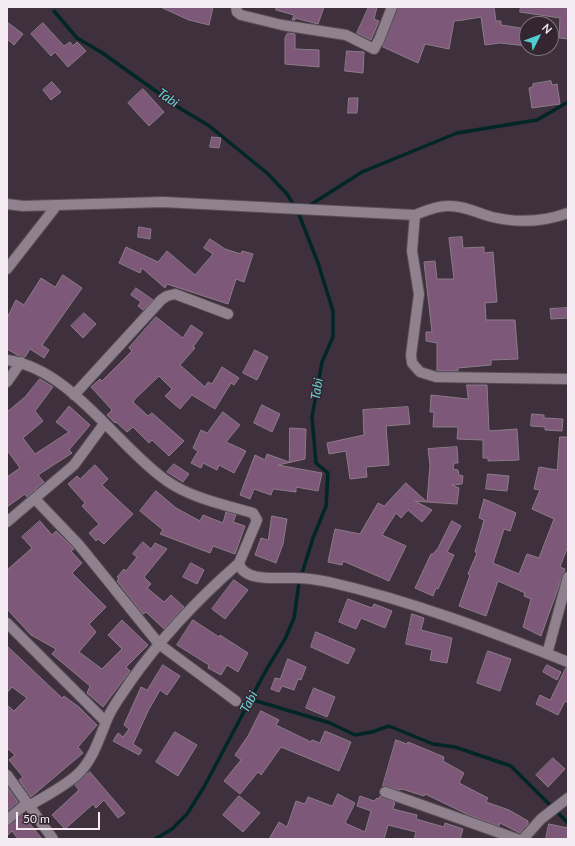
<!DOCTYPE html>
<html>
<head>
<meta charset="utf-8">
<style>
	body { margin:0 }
	#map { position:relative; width:575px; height:846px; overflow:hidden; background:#3e303c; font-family:Lato,sans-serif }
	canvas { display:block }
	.frame { position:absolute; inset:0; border:8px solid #f5ecf3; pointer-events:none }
	.north { position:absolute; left:519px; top:16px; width:40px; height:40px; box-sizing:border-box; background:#332631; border:1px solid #81757f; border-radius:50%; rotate:48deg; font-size:11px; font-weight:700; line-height:16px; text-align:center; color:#f5ecf3 }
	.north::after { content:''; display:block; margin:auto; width:14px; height:18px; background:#52ccd0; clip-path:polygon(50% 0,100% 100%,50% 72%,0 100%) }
	.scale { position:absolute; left:16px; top:812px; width:84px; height:18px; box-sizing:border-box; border:2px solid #f5ecf3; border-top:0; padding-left:5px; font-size:12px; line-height:14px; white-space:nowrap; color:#f5ecf3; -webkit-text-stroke:3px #332631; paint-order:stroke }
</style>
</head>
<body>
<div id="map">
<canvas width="575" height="846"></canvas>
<div class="frame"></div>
<div class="north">N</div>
<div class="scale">50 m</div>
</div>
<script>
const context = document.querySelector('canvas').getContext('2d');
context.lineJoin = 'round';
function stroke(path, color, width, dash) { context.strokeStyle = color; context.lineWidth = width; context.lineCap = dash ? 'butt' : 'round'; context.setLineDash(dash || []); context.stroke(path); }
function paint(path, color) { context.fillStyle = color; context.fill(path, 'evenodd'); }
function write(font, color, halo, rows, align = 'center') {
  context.font = font + ' Lato,sans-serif'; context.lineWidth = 3; context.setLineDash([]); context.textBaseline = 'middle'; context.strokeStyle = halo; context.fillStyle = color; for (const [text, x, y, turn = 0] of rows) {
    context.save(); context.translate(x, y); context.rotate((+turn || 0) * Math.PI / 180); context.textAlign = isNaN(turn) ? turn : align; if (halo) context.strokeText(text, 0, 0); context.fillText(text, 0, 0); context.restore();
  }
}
const stream = new Path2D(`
	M54 11 77 38 101 52 181 109 208 125 267 173 287 194 298 212 318 263 333 311V337L322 362 312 417 316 463 328 473 326 506 313 538 299 583 294 618 285 639 265 672 204 787 187 814 172 829 155 839
	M307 207 362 172 457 133 537 120 568 102
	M250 699 330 723 355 735 372 732 389 726 433 744 455 747 511 766 568 823`);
const building = new Path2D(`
	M161 7H213L209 25 189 20Z
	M277 7H324L318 24 295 18V20H292L294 15 276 10Z
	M369 7H377L374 19 379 21 371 40 357 33Z
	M398 7H494L496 21H501V25L527 29V46L500 43 485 45 481 17 463 20 454 21 449 49 425 44 418 63 383 47Z
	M521 7H568V39L559 38 560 18 520 12Z
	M7 22 23 34 14 45 7 39Z
	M43 23 64 46 70 42 73 46 77 42 86 51 68 67 55 52 51 56 31 34Z
	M288 33 295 34V49L319 50V67L285 64V38Z
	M347 51 364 52 363 73 345 71Z
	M551 81 552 85 557 84 560 104 532 108 529 88 533 87V84Z
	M52 82 61 92 51 100 43 90Z
	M143 89 164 112 149 126 128 103Z
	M349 98H358L357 113H348Z
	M212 137 221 138 219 148 210 147Z
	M139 227 151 229 150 239 138 237Z
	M462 237 463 248 484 247V253L493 252 497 302 485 303 486 320H515L518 359 491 360V365L458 368V371H437V343L426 341V332H432L424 262 435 261 437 279H454L449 238Z
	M210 239 225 249 241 254 242 251 253 254 244 282 236 279 228 304 167 284 165 288 142 268 140 273 119 263 126 247 158 262 167 251 195 275 213 254 204 248Z
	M63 275 82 288 42 345 49 350 44 358 30 349 25 357 19 356 7 349V318L16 300 24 305 41 278 55 287Z
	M136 288 153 300 143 310 138 306 141 302 131 295Z
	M568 308V318L551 319 550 309Z
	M84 313 96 324 83 338 71 326Z
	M156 317 183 338 191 325 203 333 193 347 195 348 180 365 205 387 208 382 212 384 222 367 239 378 234 385 231 383 215 409 192 395 180 409 165 396 172 389 159 376 135 399 133 402 148 416 152 413 184 441 169 456 152 440 149 443 133 427 127 432 116 422 115 423 107 415 112 410 91 387 100 379 102 381 132 351 129 348Z
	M255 350 268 357 257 380 243 373Z
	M40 379 53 387 35 411 43 421 23 438 35 454 69 432 56 422 69 406 90 425 69 450 72 453 38 475 44 482 27 497 25 494 7 507V477L20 468 7 450V412L25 397Z
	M467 385H487L489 431 517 429 519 460 488 461V458H483V440L457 439 458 427H433L434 412H430L431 395 468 399Z
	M262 405 280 414 272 432 254 423Z
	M408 407 410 424 386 426 389 465 366 467 367 477 350 479 346 451 329 454 327 443 364 435 363 410Z
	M223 412 240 425 226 442 246 451 234 473 219 465 217 470 203 463 201 468 191 463 198 451 193 448 201 430 207 433Z
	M532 414 544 415V418L563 419 562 431 545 430V427L531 426Z
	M290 428 306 429 305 459 278 465 322 473 318 491 296 487V492L273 489 271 495 254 489 250 499 240 495 255 455 265 460 267 454 289 462Z
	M560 437H568V546L560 567 565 569 541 636 523 627 531 599 524 596 525 593 498 581 486 616 459 606 470 575 468 574 477 553 475 552 484 520 479 518 484 499 516 513 510 531 504 529 493 563 519 574 527 554 539 558 554 519 532 509 540 490 534 489 539 467 557 470Z
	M457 447 458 463H454L453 469 458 470 459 475 463 476 462 484 452 485 459 488 457 504 427 502 430 465 428 449Z
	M174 464 189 474 183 482 167 472Z
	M95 465 108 479 102 485 133 514 104 544 98 539 96 541 89 533 99 524 82 506 85 503 68 484 77 476 80 479Z
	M488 474 509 476 507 491 486 489Z
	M406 483 427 502 415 501 432 510 422 522 408 510 401 518 396 513 382 535 406 546 389 581 343 561 342 565 328 562 335 529 360 534 378 503 384 506Z
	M156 491 176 508 200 521 203 515 223 523 226 512 236 515 233 522 245 526 235 554 213 546 210 553 160 534 163 530 140 511Z
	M272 516 287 519 283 544 276 563 255 555 261 538 268 540Z
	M40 521 52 535 56 531 74 549 71 551 82 563 72 573 106 607 89 624 96 632 79 652 102 669 122 649 108 635 122 620 148 645 126 667 130 671 103 707 87 693 90 686 52 654 56 649 31 635 7 609V570L32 548 22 537Z
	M452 521 461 526 447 552 454 555 438 589 436 588 433 596 415 588 431 554H433L438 548Z
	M143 542 151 549 155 543 167 549 144 577 151 584 147 588 164 602 171 595 184 607 164 629 146 612 143 614 117 581 119 578 117 577 124 569 126 571 137 557 133 554Z
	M191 563 204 570 197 584 183 577Z
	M234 580 248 590 225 619 212 609Z
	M348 599 372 608 374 604 392 611 385 628 361 618 356 629 339 622Z
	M412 614 424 618 421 630 452 638 447 663 430 660 432 650 406 644Z
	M193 620 219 637 220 635 248 653 238 672 227 665 221 675 208 668 209 665 177 645Z
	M316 632 355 649 348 664 311 647Z
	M7 646 62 698 64 696 79 707 97 725 78 747 83 753 31 797 19 780 23 777 9 760 15 755 7 748V705L14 711 27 698 12 687 7 693Z
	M488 651 511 659 500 691 477 683Z
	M288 659 306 667 301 680 298 679 294 690 282 686 279 692 271 689 275 678 280 679Z
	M163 665 180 676 167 695 160 690 148 711 133 744 142 750 139 755 113 741 118 733 123 737 129 729 124 725 141 687 147 690Z
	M547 665 561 672 557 680 543 672Z
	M566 668H568V703L565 701 558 715 536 704 540 695 550 700Z
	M314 688 335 697 327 717 306 708Z
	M261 711 279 720 276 725 311 742 312 740 320 743 325 731 351 742 339 771 281 747 261 775 258 772 240 794 224 781 241 760 235 755 248 736Z
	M175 732 197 745 178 776 156 762Z
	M396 740 407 744 408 742 444 757 443 761 464 773 459 783 488 798 486 802 509 810 528 821V824L520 833 500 823 499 826 471 816 425 794 424 796 402 789 399 790 383 786Z
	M553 758 565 769 548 787 536 775Z
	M90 772 125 813 118 818 104 800 96 808 93 804 65 829 52 815 79 790 75 785Z
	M8 788 18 802 7 811V789Z
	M338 794 355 803 345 823 365 832 371 811 357 806 360 796 374 801 377 798 379 799 380 796 395 802 393 809 417 815 416 819 444 827 445 823 463 829 460 839H414L416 832 388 825 384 839H269L279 822 287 827 296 801 305 804 308 797 332 806Z
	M239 796 260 813 243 832 223 815Z
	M22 815 27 820 42 839H18L12 831 7 836V826Z
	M549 824 568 828V839H546Z`);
const minor = new Path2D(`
	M236 7 237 12 241 15 282 25 346 35 374 49 379 40 392 7
	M7 204 23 206 163 202 415 215C425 211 436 206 447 206 463 205 477 213 492 217 517 223 543 222 568 213
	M415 215 412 251 419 294 411 355 412 363 420 372 436 377 568 379
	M7 269 57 205
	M7 360C71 369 116 445 167 481 191 498 225 505 253 513L257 520 239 563C243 583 281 577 296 578 308 578 318 580 329 582 412 601 490 631 568 662
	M7 382 21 362
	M74 395 161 300 167 296 175 294 228 314
	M35 499 79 545 159 644 236 701
	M7 522 74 465 104 424
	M7 623 106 722
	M547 654 568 577
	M7 775 53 839
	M385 792 517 839
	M29 806C45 796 64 787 78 774 94 759 100 735 109 715 115 703 123 693 130 682 161 638 199 598 239 563
	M7 820 27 803
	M523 839 541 819 568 798`);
const waterNames = [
	["Tabi",168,98,34],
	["Tabi",317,389,-81],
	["Tabi",249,702,-62]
];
stroke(stream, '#012628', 3.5);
paint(building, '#7d5878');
stroke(building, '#8c7c89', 1);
stroke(minor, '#5a4f59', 12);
stroke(minor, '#90818e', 10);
write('italic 13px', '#69d2d5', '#332631', waterNames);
</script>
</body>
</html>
